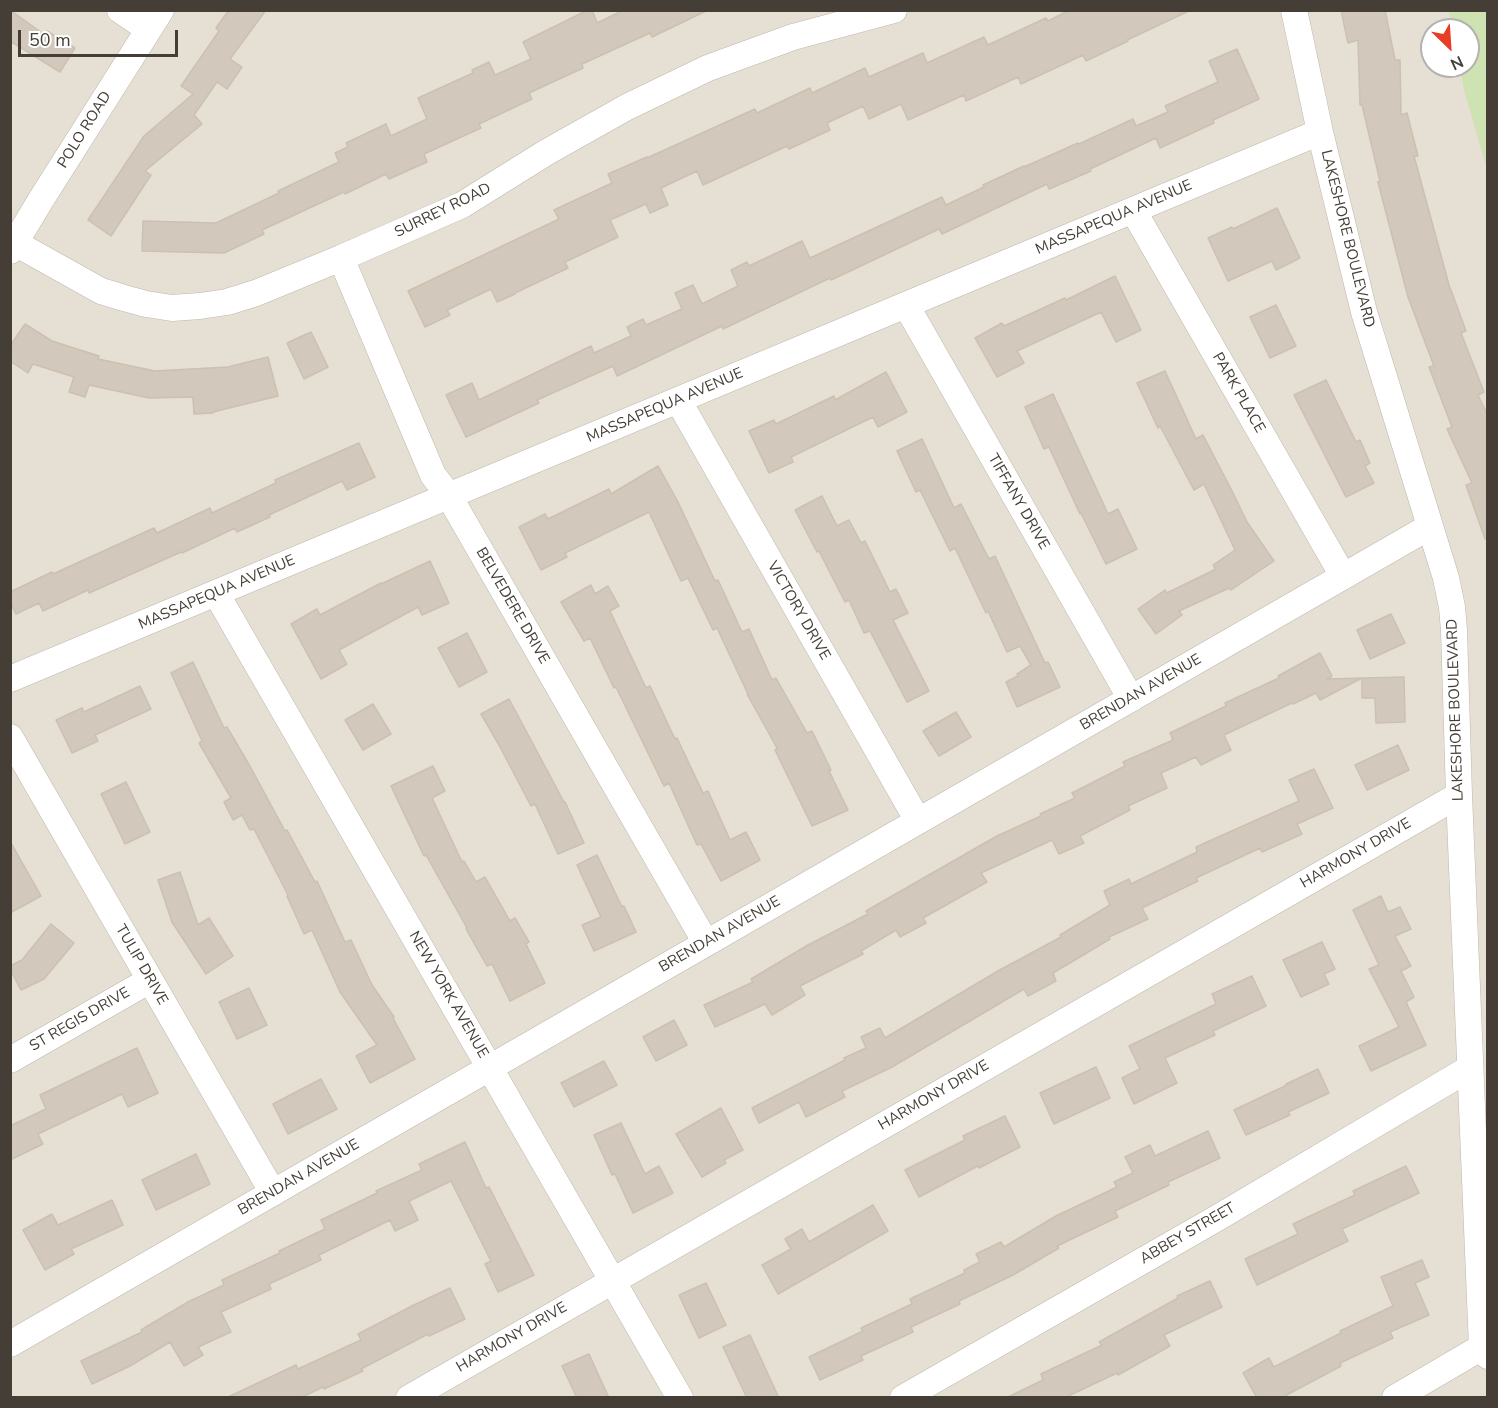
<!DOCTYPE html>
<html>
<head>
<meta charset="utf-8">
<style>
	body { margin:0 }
	#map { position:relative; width:1498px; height:1408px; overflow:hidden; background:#f1eee6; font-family:"Nunito Sans",sans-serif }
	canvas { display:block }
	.frame { position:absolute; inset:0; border:12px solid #443e36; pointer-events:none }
	.north { position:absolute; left:1420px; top:18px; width:60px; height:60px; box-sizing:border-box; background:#fff; border:2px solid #b4b2af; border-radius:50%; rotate:155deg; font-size:16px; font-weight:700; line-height:24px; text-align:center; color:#443e36 }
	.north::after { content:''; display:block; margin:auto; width:21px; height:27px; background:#e93c25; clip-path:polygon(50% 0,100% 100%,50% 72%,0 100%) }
	.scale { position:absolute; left:18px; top:30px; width:160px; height:27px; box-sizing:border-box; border:3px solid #443e36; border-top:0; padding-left:8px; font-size:18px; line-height:21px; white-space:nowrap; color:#443e36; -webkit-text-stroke:4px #fff; paint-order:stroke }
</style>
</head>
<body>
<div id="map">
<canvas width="1498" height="1408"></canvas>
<div class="frame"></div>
<div class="north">N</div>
<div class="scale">50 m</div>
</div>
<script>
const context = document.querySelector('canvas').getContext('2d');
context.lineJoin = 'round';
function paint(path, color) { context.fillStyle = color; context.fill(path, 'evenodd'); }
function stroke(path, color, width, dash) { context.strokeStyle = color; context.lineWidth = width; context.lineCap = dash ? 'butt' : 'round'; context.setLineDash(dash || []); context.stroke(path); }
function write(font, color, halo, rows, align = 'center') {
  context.font = font + ' "Nunito Sans",sans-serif'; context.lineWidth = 5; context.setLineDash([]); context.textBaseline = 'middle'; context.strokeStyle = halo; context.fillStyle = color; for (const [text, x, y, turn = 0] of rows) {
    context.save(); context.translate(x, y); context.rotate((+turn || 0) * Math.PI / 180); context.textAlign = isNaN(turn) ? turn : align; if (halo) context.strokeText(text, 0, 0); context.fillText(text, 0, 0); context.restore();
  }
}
const residential = new Path2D(`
	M10 11H1452L1457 30H1432V66H1466L1488 152 1487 1397H11Z`);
const green = new Path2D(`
	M1449 11H1487V169L1464 90 1460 66H1468V30H1453Z`);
const building = new Path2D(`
	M10 10 45 35 47 31 75 48 60 72 10 41Z
	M229 10H266L230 59 242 67 227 89 217 82 194 115 202 124 145 171 151 175 111 236 88 220 144 136 193 94 181 86 219 31 216 28Z
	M588 10H592L597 23 624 10H708L652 37 650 33 582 64 583 68 529 93 532 99 479 124 481 128 424 154 427 162 389 179 386 174 345 194 344 192 262 230 264 234 224 253 142 251 143 221 216 223 279 193 278 191 339 162 335 153 348 147 346 143 386 124 391 136 427 119 418 98 473 73 472 70 489 62 495 75 531 59 523 42Z
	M1070 10H1191L1127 40 1128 41 1086 61 1083 55 1021 84 1018 77 966 101 964 95 908 120 901 104 869 119 863 106 827 123 830 130 789 149 787 146 703 185 697 171 661 188 668 205 650 213 646 204 610 220 618 237 565 262 568 268 515 293V294L497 302 491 289 447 310 450 315 425 327 408 291 559 219 554 210 612 183 608 174 647 157V158L755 109 757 113 810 88 812 93 865 68 869 77 923 53 927 63 984 37 988 45 1046 18 1048 21Z
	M1341 10H1385L1395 60H1400L1401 115 1407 113 1418 156H1414L1449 285 1466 331 1461 333 1484 392 1478 395 1488 416V539H1485L1466 485 1472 483 1447 429 1452 427 1429 367 1434 366 1408 297 1378 182 1380 181 1362 105H1360L1358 40 1348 43Z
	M1237 49 1259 99 1213 120 1214 123 1160 148 1156 138 1090 169 1091 171 1049 189 1047 184 942 234 939 229 831 280 830 278 723 329 722 326 617 376 613 366 537 400 539 403 466 437 446 395 472 383 479 400 591 346 594 353 631 336 627 327 643 319 646 325 682 309 675 293 693 285 702 304 738 286 731 270 747 262 749 266 802 241 810 258 942 197 946 205 984 187 983 185 1024 166V167L1078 143 1079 144 1133 119 1136 126 1168 112 1165 106 1218 82 1209 61Z
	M1277 208 1300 258 1276 270 1272 261 1228 281 1208 238 1232 227 1233 229Z
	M1115 276 1141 330 1116 342 1101 312 1017 351 1024 363 997 377 975 338 1002 323 1004 326 1065 298 1066 300Z
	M1276 305 1296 346 1270 358 1250 317Z
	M25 324 52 341 99 356 98 359 155 371 228 367 268 357 278 396 213 412V413L194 414 193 397 149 398 89 385 85 397 69 392 74 377 33 364 28 373 10 361V346Z
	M311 332 328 367 304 379 287 343Z
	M1165 371 1196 439 1203 435 1233 493 1247 522 1274 561 1231 590 1229 588 1179 611 1182 615 1156 634 1138 609 1165 590 1167 593 1216 569 1213 565 1235 550 1204 484 1194 490 1160 426 1158 428 1137 383Z
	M886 372 907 412 878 427 873 417 791 457 793 462 769 473 749 431 774 420 776 424 834 396 835 400Z
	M1326 380 1356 442 1360 440 1370 463 1365 466 1374 483 1346 497 1294 395Z
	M1053 394 1108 514 1118 509 1137 549 1106 564 1081 513 1080 514 1049 447 1044 449 1025 407Z
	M922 439 954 508 961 504 989 559 995 556 1045 663 1048 662 1060 687 1017 707 1006 682 1018 676 1017 674 1031 665 1020 646 1007 652 988 611 986 613 955 548 950 551 920 490 916 492 897 451Z
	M359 443 375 477 347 490 342 481 269 515 270 517 237 532 235 528 182 553 181 552 89 593 88 590 43 611 39 603 16 614 10 602V592L52 572 53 574 154 528 157 533 210 508 212 513 276 483 275 480Z
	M658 466 678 502 715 581 718 580 742 632 749 629 772 680 776 678 807 733 812 731 831 770 829 771 848 810 812 826 775 750 777 748 747 694H748L717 628 713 630 688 578 681 581 649 512 565 553 567 557 541 570 519 527 545 514 548 519 609 489 611 494Z
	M822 496 837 526 849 520 861 543 865 541 890 592 896 589 908 613 893 620 929 691 907 702 870 631 864 633 849 600 845 602 819 551 817 552 795 510Z
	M430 561 449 603 422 615 418 607 339 650 347 664 321 679 291 624 317 609 320 615 381 583V584Z
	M591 585 595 594 608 586 619 606 610 611 646 688 650 686 675 739 677 738 703 793 708 791 730 840 746 832 760 860 721 881 701 844 697 845 669 783 664 786 616 687 614 688 590 638 584 641 561 602Z
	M1391 614 1405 643 1370 659 1357 630Z
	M467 633 487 672 459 687 438 648Z
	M1320 653 1332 676 1327 679 1404 677 1405 722 1376 723 1375 698H1362V678L1320 700 1316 693 1293 704 1292 703 1224 735 1231 750 1201 765 1196 757 1161 773 1167 788 1128 806 1130 810 1080 836 1084 843 1059 854 1052 840 981 873 987 882 923 918 926 923 900 937 896 930 861 951 863 954 800 986 805 995 772 1015 765 1004 715 1027 704 1005 753 982 751 979 808 945 868 914 866 911 997 836 1041 816 1040 814 1075 798 1072 793 1125 766 1123 762 1173 740 1170 733 1226 706 1225 703 1279 678 1278 676Z
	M193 662 224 728 227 727 251 768 285 831 287 830 315 882 317 881 345 942 351 940 372 985 394 1017 393 1018 415 1059 370 1083 356 1056 377 1045 340 992 312 930 304 934 287 896 288 895 254 829 250 830 242 815 233 820 224 802 231 798 199 743 202 741 171 673Z
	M140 686 151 709 95 735 98 741 72 753 56 720 82 708 84 712Z
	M509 699 564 802H565L584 843 558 854 535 804 531 806 499 745 481 714Z
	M373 704 391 734 363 750 345 720Z
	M956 712 971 737 939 756 923 731Z
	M1398 745 1409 770 1367 790 1355 765Z
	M433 766 445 791 432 798 462 862 464 861 476 882 485 877 510 921 515 918 529 942 526 944 545 983 510 1001 492 964 487 966 466 929 467 928 426 855 424 856 391 786Z
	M1314 769 1333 808 1297 824 1302 834 1262 852 1260 848 1196 878 1198 881 1142 908 1148 919 1109 937 1110 939 1053 973 1056 981 1028 996 1024 989 892 1067 842 1091 845 1097 806 1117 799 1102 759 1123 752 1108 845 1060 844 1058 866 1048 861 1037 880 1028 885 1038 998 971 1061 937 1060 935 1110 905 1104 891 1129 879 1131 884 1197 852 1196 847 1299 801 1289 780Z
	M126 782 150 832 125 844 101 794Z
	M10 841 41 896 10 913Z
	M597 855 622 907 624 906 636 932 594 951 582 925 601 917 577 865Z
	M180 872 198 925 209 918 233 956 206 974 172 922 158 880Z
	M1381 896 1388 912 1400 907 1411 929 1395 936 1411 966 1401 971 1414 997 1406 1002 1426 1045 1371 1071 1359 1046 1399 1027 1369 969 1379 965 1353 910Z
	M51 924 74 943 44 979 21 990 10 969V966L22 960Z
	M1322 942 1335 969 1324 974 1329 984 1301 997 1283 960Z
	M1252 976 1266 1006 1213 1031 1215 1035 1165 1058 1177 1083 1134 1104 1122 1078 1140 1069 1129 1046 1216 1004 1212 994Z
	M249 988 267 1025 237 1039 219 1002Z
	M674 1020 687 1045 656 1061 643 1037Z
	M137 1048 158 1093 128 1107 122 1094 38 1134 43 1144 10 1160V1126L46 1109 40 1095Z
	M604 1061 617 1085 574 1107 561 1083Z
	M1096 1067 1110 1098 1054 1124 1040 1093Z
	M1318 1069 1329 1093 1288 1112 1290 1115 1246 1135 1234 1110 1287 1085 1286 1084Z
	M321 1079 337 1109 288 1134 273 1104Z
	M721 1108 743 1150 724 1160 726 1163 702 1177 676 1134Z
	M1005 1116 1020 1147 979 1168 978 1166 919 1197 905 1170 965 1140 963 1136Z
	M621 1123 645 1174 659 1166 673 1193 633 1213 615 1174 612 1175 594 1135Z
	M1208 1131 1220 1158 1168 1182 1169 1185 1115 1211 1118 1217 1057 1246 1059 1248 1013 1275 959 1301 960 1304 911 1327 913 1332 861 1356 863 1360 820 1380 809 1357 863 1331 861 1328 912 1304 910 1299 965 1273 964 1270 980 1262 976 1254 1001 1242 1004 1247 1056 1216 1117 1187 1114 1182 1133 1173 1125 1157 1150 1145 1155 1156Z
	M465 1142 486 1188 489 1187 534 1275 498 1292 485 1264 491 1261 451 1181 409 1201 418 1220 395 1231 390 1220 319 1255 321 1260 269 1284 271 1289 221 1312 231 1332 198 1347 203 1355 184 1366 170 1342 130 1366 92 1384 81 1361 142 1332 141 1330 188 1302 224 1285 222 1280 280 1253 279 1251 325 1229 321 1220 377 1193 376 1191 422 1170 419 1164Z
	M196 1154 210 1184 156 1210 142 1180Z
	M1406 1166 1419 1193 1342 1229 1348 1241 1257 1285 1245 1259 1298 1234 1293 1224 1355 1195 1353 1191Z
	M112 1200 123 1225 71 1249 74 1254 45 1270 23 1230 52 1214 58 1225Z
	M873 1205 888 1231 778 1294 762 1265 791 1249 785 1239 802 1229 809 1242Z
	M1422 1260 1429 1277 1415 1283 1429 1315 1390 1332 1393 1338 1340 1363 1341 1366 1281 1398H1257L1243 1373 1269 1358 1274 1367 1341 1333 1340 1331 1393 1306 1381 1277Z
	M1210 1281 1222 1307 1164 1335 1170 1346 1118 1375 1117 1373 1064 1398H1006L1043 1380 1041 1374 1102 1345 1099 1342 1178 1298 1177 1296Z
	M706 1283 726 1325 699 1338 679 1295Z
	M450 1288 465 1319 429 1336 428 1334 361 1369 363 1371 324 1389 323 1387 300 1398H226L296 1365 298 1369 361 1340 358 1334 412 1306Z
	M750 1335 779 1398H747L723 1347Z
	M589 1354 609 1398H577L562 1366Z`);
const minor = new Path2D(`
	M120 10 148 29
	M1294 10 1320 132 1364 312 1446 578 1452 607 1454 630 1459 795 1482 1347 1488 1356
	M1133 210 1343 576
	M15 243 101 291 124 298 146 304 172 308 200 306 227 302 256 293 341 258 462 205 547 152 627 107 708 68 793 37 894 10
	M10 251 42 198 161 10
	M341 258 433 475 449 496 706 943
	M906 305 1131 699
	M678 400 918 821
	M216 593 680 1398
	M10 679 1320 132
	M10 737 273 1193
	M10 1060 150 980
	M10 1344 1429 527
	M409 1398 1459 795
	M903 1398 1219 1217 1470 1068
	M1395 1398 1482 1347`);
const streetNames = [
	["POLO ROAD",85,130,-58],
	["SURREY ROAD",443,211,-26],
	["MASSAPEQUA AVENUE",1114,218,-23],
	["LAKESHORE BOULEVARD",1347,239,76],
	["PARK PLACE",1238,393,60],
	["MASSAPEQUA AVENUE",665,406,-23],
	["TIFFANY DRIVE",1018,502,60],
	["MASSAPEQUA AVENUE",217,593,-23],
	["BELVEDERE DRIVE",512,606,60],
	["VICTORY DRIVE",798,611,60],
	["BRENDAN AVENUE",1141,693,-30],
	["LAKESHORE BOULEVARD",1456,710,-92],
	["HARMONY DRIVE",1356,854,-30],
	["BRENDAN AVENUE",720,935,-30],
	["TULIP DRIVE",141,965,60],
	["NEW YORK AVENUE",448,995,60],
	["ST REGIS DRIVE",80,1020,-30],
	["HARMONY DRIVE",934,1096,-30],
	["BRENDAN AVENUE",299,1178,-30],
	["ABBEY STREET",1188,1234,-30],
	["HARMONY DRIVE",512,1338,-30]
];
paint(residential, '#e5dfd4');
paint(green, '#cee3b1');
paint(building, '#d2c9bc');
stroke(building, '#ccc0b0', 1.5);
stroke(minor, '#bfb8ac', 27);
stroke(minor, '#fff', 26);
write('15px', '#443e36', '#fff', streetNames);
</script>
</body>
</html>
